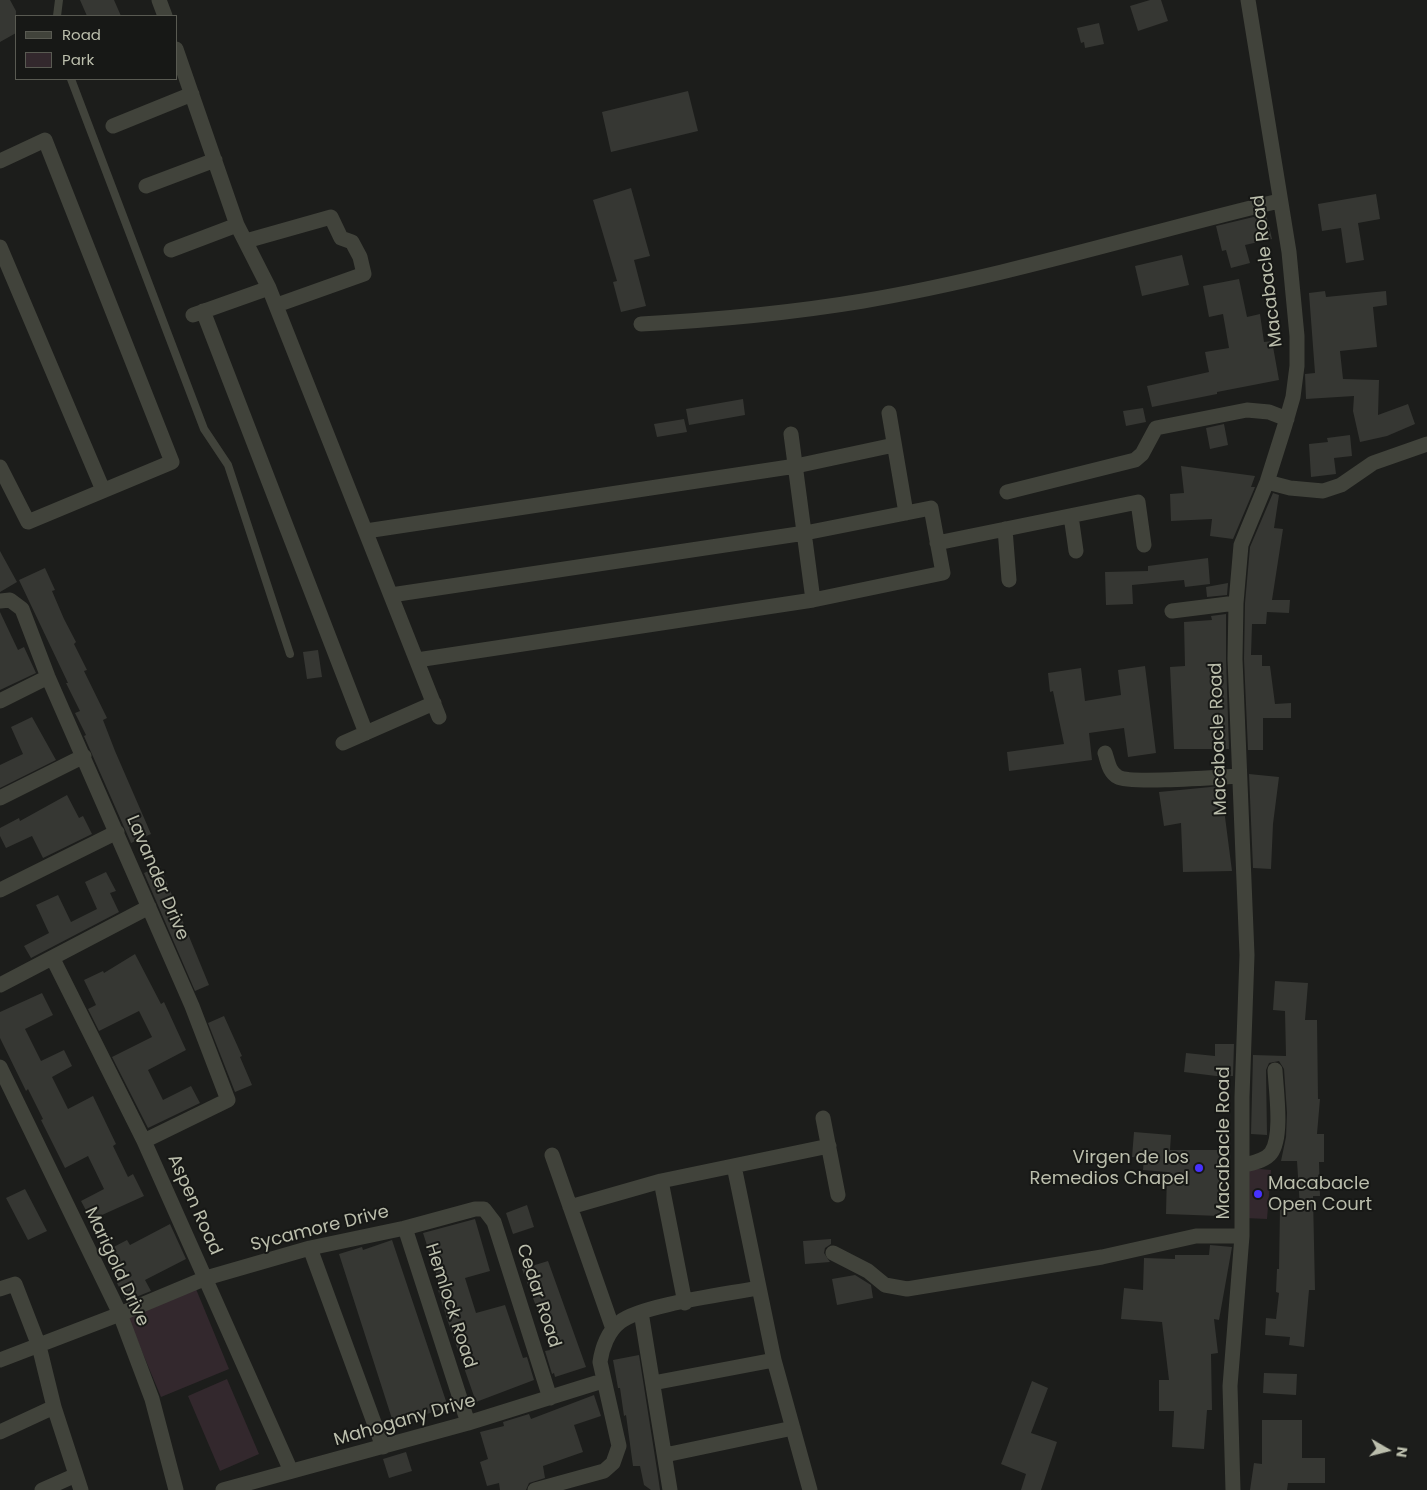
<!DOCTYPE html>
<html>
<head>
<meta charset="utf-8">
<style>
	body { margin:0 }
	#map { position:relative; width:1427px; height:1490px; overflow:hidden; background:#1c1d1b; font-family:Poppins,sans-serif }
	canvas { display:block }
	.legend { position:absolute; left:15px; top:15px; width:162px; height:65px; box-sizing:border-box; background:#171816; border:1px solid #595a52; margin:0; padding:6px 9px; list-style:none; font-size:15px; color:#bbbeac }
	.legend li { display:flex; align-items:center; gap:10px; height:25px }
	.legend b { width:25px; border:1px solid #595a52 }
	.north { position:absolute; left:1362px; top:1425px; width:50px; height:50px; -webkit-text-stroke:4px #171816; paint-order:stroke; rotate:98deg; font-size:14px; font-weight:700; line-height:20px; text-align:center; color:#bbbeac }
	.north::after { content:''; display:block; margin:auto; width:18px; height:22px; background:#bbbeac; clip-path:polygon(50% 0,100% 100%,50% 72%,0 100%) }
</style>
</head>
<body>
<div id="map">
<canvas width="1427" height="1490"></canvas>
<ul class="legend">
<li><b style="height:6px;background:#41433b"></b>Road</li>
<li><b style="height:14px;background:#33282d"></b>Park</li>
</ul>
<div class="north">N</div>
</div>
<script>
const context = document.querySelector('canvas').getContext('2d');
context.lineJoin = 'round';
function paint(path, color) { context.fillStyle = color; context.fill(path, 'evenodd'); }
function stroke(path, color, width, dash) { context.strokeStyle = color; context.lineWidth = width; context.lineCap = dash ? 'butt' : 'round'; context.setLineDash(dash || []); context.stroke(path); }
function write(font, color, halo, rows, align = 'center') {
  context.font = font + ' Poppins,sans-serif'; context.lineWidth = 4; context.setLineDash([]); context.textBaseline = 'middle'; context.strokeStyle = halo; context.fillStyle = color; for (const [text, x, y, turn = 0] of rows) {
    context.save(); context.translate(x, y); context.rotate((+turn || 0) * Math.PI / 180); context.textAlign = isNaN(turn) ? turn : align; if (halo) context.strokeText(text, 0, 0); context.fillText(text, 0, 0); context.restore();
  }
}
const green = new Path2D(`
	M1248 1168 1271 1170 1267 1219 1245 1218Z
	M196 1289 229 1369 161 1397 128 1318Z
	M227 1379 259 1454 220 1471 188 1396Z`);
const building = new Path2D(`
	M0 0H10L16 11V33L0 42Z
	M80 0H114L121 16H87Z
	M1150 0H1161L1168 21 1138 31 1130 6Z
	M1099 23 1104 44 1085 48 1084 42 1081 43 1077 28Z
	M688 91 698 131 611 152 602 112Z
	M631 188 650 256 634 260 646 306 621 312 613 282 617 281 593 200Z
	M1376 194 1380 219 1358 223 1364 260 1346 263 1341 228 1322 231 1318 204Z
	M1266 214 1272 239 1245 245 1250 263 1231 268 1226 250 1222 251 1216 226Z
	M1182 255 1189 285 1142 296 1135 266Z
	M1239 279 1247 317 1260 314 1264 342 1272 341 1279 380 1217 392V394L1152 407 1147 386 1209 372 1205 352 1229 348 1223 314 1209 317 1203 286Z
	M1325 291 1326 297 1386 291 1387 305 1373 307 1377 347 1340 351 1343 379 1379 380 1378 415 1408 404 1415 424 1387 436 1360 442 1353 411 1354 396 1306 399 1305 374 1315 373 1309 293Z
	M743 399 745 415 689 425 686 409Z
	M1143 408 1146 422 1126 426 1123 411Z
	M684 419 687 432 657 437 654 424Z
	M1224 424 1228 445 1210 449 1206 428Z
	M1350 435 1352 456 1334 458 1336 474 1311 477 1309 444 1328 442 1327 438Z
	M1181 466 1255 476 1251 487H1255L1233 539 1210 536 1212 519 1171 521 1170 494 1184 493Z
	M1273 493 1279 495 1274 528 1283 529 1272 600H1290L1289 613 1267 612 1266 624H1252L1251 655H1262V666H1270L1275 704 1291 703V718H1263V750H1248L1244 659 1245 603 1250 547Z
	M0 551 17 582 0 592Z
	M1208 558 1210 584 1185 587 1184 580 1132 585 1133 604 1106 605 1105 572 1148 571V566Z
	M45 568 55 590 52 591 64 619 76 642 74 644 87 670 84 671 107 718 103 720 115 751 151 834 131 843 84 736 86 735 75 713 80 711 66 683H68L19 580Z
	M1228 583 1227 595 1207 597 1206 587Z
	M0 612 18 650 24 647 36 673 0 690Z
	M1226 614V659L1229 749H1174L1170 667 1185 666 1184 622 1212 620 1211 616Z
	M318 650 322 677 307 679 303 652Z
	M1145 666 1156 753 1128 757 1124 728 1089 733 1092 760 1009 771 1007 752 1064 744 1053 691 1050 692 1048 673 1081 668 1085 701 1121 695 1118 670Z
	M32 717 56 760 0 788V765L23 754 11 727Z
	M1249 774 1279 777 1273 824 1271 869 1253 868Z
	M1221 786 1232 871 1183 872 1181 823 1164 826 1159 792Z
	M67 795 79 818 83 816 92 834 43 858 32 836 6 848 0 836V828L19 818 20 821Z
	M160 866 209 985 195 991 144 873Z
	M106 872 116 891 110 893 119 912 31 958 24 946 49 933 36 905 58 895 71 922 97 909 85 882Z
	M135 954 161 1004 164 1002 186 1050 148 1070 163 1100 191 1086 200 1103 148 1128 112 1057 152 1037 139 1011 99 1031 88 1009 96 1005 84 980 103 971 104 973Z
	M1275 981 1308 983 1305 1020H1317L1318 1099H1320L1317 1134H1324V1162H1319L1320 1196H1313L1315 1290H1309L1304 1347 1289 1345 1290 1337 1265 1335 1266 1318 1276 1319 1279 1293 1276 1292 1277 1269H1279L1280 1208H1300L1297 1161H1281L1286 1137 1287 1113 1284 1069 1279 1061 1269 1063 1266 1070 1267 1135 1251 1134 1253 1055 1286 1056 1285 1011 1273 1010Z
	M42 993 53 1015 25 1029 41 1061 64 1050 72 1066 52 1077 68 1109 93 1096 116 1144 113 1146 128 1177 133 1174 144 1196 91 1220 81 1201 104 1189 88 1156 65 1168 41 1120 43 1119 28 1089 26 1091 0 1038V1012Z
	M224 1016 242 1056 240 1057 252 1085 235 1092 208 1023Z
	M1215 1044H1234L1233 1076H1216L1184 1072 1186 1053 1215 1056Z
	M1134 1132 1171 1135 1170 1150H1223V1187H1221L1220 1216 1166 1214 1167 1172 1143 1170 1144 1158 1132 1157Z
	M25 1189 47 1231 28 1240 6 1198Z
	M527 1205 534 1227 513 1234 506 1213Z
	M475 1219 490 1271 465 1278 476 1313 505 1305 523 1358 527 1357 534 1380 476 1402 448 1322 438 1290 441 1289 423 1233Z
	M170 1224 186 1259 145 1280 151 1291 126 1301 117 1283 120 1282 104 1252 127 1240 130 1245Z
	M831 1239V1244L825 1248 824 1253 830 1262 805 1264 803 1241Z
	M392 1240 448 1407 394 1425 339 1254 362 1247 363 1250Z
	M1210 1245 1232 1247 1219 1320 1214 1319 1218 1353 1211 1354 1212 1410H1207L1204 1449 1172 1447 1174 1411H1159V1380H1169L1162 1322 1121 1319 1124 1288 1143 1290 1144 1258 1175 1259V1255H1209Z
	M548 1261 586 1367 555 1377 554 1373 552 1374 545 1351 550 1350 542 1322 522 1269Z
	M855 1275 871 1285 873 1298 837 1305 832 1279Z
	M639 1355 658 1476 660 1490H651L644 1485 640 1466H633L626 1415 624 1416 620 1388H618L613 1360Z
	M1264 1373 1297 1374 1296 1395 1263 1393Z
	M1032 1381 1048 1388 1031 1433 1057 1442 1041 1490H1021L1026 1474 1001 1464Z
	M594 1395 601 1416 574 1425 583 1452 543 1466 545 1478 529 1483 526 1490H500L499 1483 487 1486 480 1462 488 1459 480 1432 504 1426 503 1422 529 1414 531 1419Z
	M1262 1420H1302V1458H1325V1483H1288L1287 1490H1250L1254 1463 1262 1464Z
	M406 1452 412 1471 389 1478 383 1459Z`);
const lane = new Path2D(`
	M57 16 59 0
	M71 79 204 429 228 465 290 654`);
const street = new Path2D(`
	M159 0 165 16
	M176 49 237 225 269 288 439 717
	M113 126 192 94
	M0 161 45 140 172 462 28 522 0 467
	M146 186 215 160
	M246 241 331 217 341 238 352 242 360 257 364 274 277 305
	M0 247 103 490
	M171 250 237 225
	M203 311 366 733
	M193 315 269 288
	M641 324C716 320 790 313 863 301 1004 277 1141 234 1279 201
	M889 413 906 513
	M791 434 813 600
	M1267 482 1290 488 1323 491 1341 485 1373 463 1427 444
	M1007 492 1135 460 1142 454 1156 428 1247 410 1269 412 1287 419
	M1071 516 1076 551
	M1005 529 1009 580
	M366 531 796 466 894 445
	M937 543 1138 502 1144 545
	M391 595 805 533 931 508 943 573 813 600 417 660
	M0 601 10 600 22 609 48 677 192 1006 228 1100 144 1141
	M1172 611 1236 603
	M0 701 48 677
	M343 743 434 703
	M1105 753C1108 762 1109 772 1118 777 1130 784 1220 777 1239 776
	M0 798 84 756
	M0 890 117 832
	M53 959 144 1141 291 1471
	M0 985 149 907
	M0 1067 120 1314 152 1399 176 1490
	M823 1118 838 1195
	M552 1155 613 1329
	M734 1166 774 1360 810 1490
	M1242 1166C1251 1163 1265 1161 1271 1153 1283 1137 1276 1090 1275 1070
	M661 1181 685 1303
	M570 1207 661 1181 829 1146
	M405 1228 468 1423
	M310 1248 383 1447
	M833 1253 868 1271 885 1285 907 1289 1102 1257 1196 1236H1242
	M0 1289 15 1284 39 1346 54 1407 81 1490
	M641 1312 670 1490
	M0 1360 120 1314 206 1278 310 1248 405 1228 475 1209H484L494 1222 550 1398
	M653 1383 774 1360
	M0 1432 54 1407
	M665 1455 793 1428
	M42 1490 76 1475
	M223 1490 468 1423 596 1383
	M535 1490 604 1471 613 1463 619 1446 600 1362C602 1348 608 1331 620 1322 641 1305 728 1294 758 1288
	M1233 1490 1230 1386 1242 1236V1097L1247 955 1235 659 1236 603 1241 545 1267 482 1285 425 1293 397 1297 366V336L1289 252 1248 0`);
const markers = [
	[1199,1168,5,"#4731ff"],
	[1258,1194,5,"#4731ff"]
];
const streetNames = [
	["Macabacle Road",1268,271,-97],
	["Macabacle Road",1219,739,-92],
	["Lavander Drive",157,878,67],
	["Macabacle Road",1224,1143,-90],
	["Aspen Road",194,1205,66],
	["Sycamore Drive",320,1229,-14],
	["Marigold Drive",116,1267,65],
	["Cedar Road",538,1296,72],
	["Hemlock Road",450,1306,72],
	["Mahogany Drive",405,1421,-16]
];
const poiNames = [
	["Virgen de los",1189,1158],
	["Remedios Chapel",1189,1179],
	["Macabacle",1268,1184,"left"],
	["Open Court",1268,1205,"left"]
];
paint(green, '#33282d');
paint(building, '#363733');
stroke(lane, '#41433b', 8);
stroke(street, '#41433b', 15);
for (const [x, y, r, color] of markers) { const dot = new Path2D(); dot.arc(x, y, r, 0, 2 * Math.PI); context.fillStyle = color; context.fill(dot); stroke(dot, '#171816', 2); }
write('18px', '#bbbeac', '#171816', streetNames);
write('18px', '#bbbeac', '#171816', poiNames, 'right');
</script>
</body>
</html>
